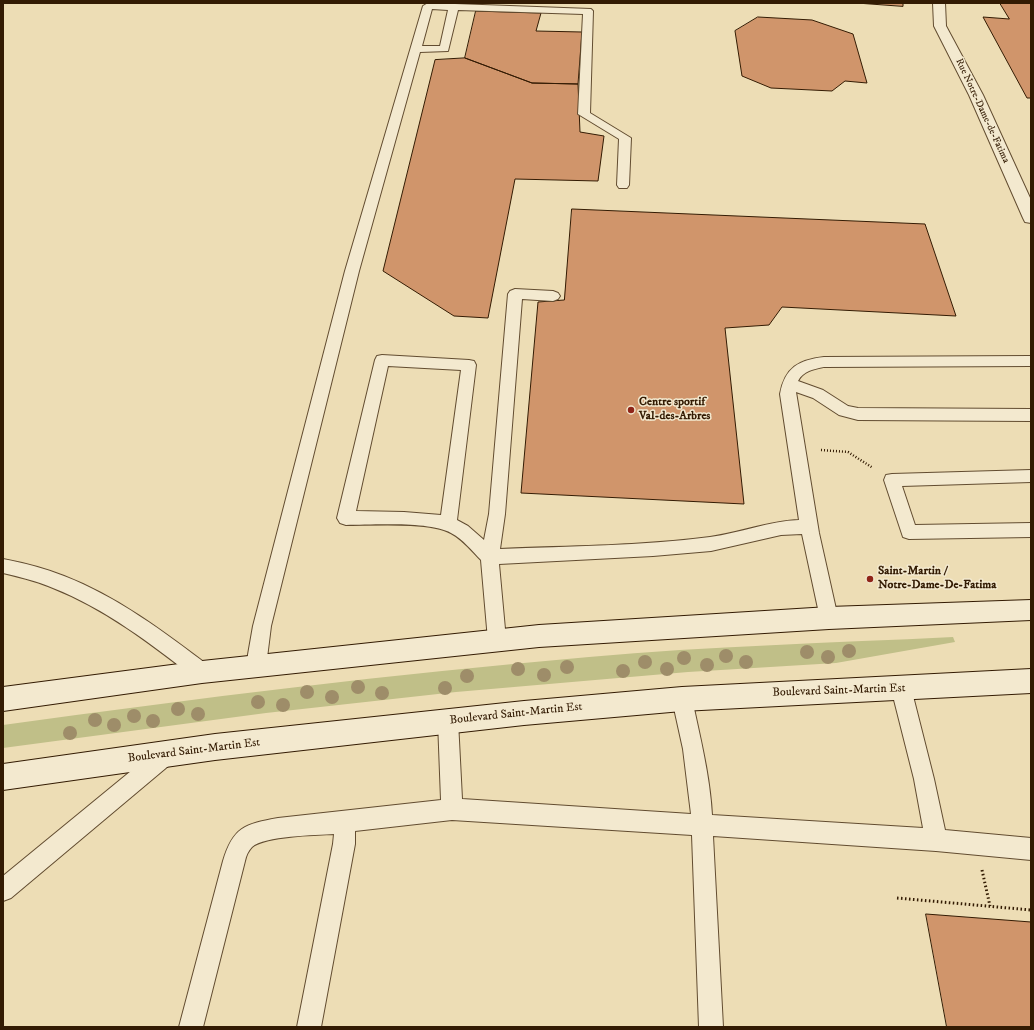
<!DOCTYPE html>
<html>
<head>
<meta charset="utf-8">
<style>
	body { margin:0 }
	#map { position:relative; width:1034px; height:1030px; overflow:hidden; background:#edddb5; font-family:"IM FELL DW Pica",serif }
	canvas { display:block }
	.frame { position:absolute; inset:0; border:4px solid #331b03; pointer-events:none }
</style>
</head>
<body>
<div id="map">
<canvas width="1034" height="1030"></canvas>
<div class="frame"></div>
</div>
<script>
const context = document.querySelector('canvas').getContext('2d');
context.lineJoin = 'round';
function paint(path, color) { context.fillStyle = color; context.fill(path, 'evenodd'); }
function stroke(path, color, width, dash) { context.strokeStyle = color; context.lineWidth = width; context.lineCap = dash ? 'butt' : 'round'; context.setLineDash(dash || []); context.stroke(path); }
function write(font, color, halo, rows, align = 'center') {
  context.font = font + ' "IM FELL DW Pica",serif'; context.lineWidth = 3; context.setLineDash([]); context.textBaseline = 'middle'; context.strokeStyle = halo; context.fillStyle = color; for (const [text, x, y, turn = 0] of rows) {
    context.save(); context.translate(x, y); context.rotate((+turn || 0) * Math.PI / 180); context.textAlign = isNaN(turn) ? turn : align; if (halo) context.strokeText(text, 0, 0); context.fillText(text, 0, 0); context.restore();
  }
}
const green = new Path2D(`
	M953 637 955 642 836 663 688 672 456 692 266 713 3 748V725C198 698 393 674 589 657 710 646 832 643 953 637Z`);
const building = new Path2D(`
	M857 3H903V6Z
	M1000 3H1031V98H1027L983 17 1009 19Z
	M476 11 541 13 536 31 582 32 578 84 532 83 465 58Z
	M758 17 812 20 853 34 867 83 845 81 832 91 771 88 742 76 735 31Z
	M465 58 532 83 578 84 580 132 604 136 598 181 515 179 488 318 454 316 383 271 435 60Z
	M572 209 925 224 956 316 782 307 769 325 725 328 744 504 521 493 538 302 564 300Z
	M926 914 1031 922V1027H947Z`);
const pathFar1 = new Path2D(`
	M821 450 848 452 873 468`);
const path = new Path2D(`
	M982 870 990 906
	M897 898 1031 910`);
const service = new Path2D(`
	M428 3 591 9 593 11 590 113 631 138 629 185 627 188H619L617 185 619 139 578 114 583 14 458 10 448 51 420 52 359 271 271 626 266 666 263 672 256 675 249 672 246 666 253 626 345 271 423 6ZM432 9 448 10 440 46H422Z
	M515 289 553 291 558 293 560 296 558 299 553 301 522 299 505 514 500 549C570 546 641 546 710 537 740 533 769 521 799 520L780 394C785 367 799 360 824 357L1031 356V366L824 367C814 369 803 371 798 381L823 390 848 406 858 408 1031 409V421L858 420 839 415 813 398 796 392 819 533 838 618 836 624 829 626 822 624 820 618 802 534 781 535 711 551 653 556 499 564 506 640 504 646 497 648 490 646 488 640 481 560C472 551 463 539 451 533 429 521 372 525 346 525L340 523 337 518 375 360 377 356 382 355 469 360 474 361 476 365 457 520 468 526 484 540 489 514 508 294 510 291ZM388 366 461 370 441 515 404 512 356 511Z
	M1031 470V482L902 486 915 525 1031 523V537L909 539 903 537 884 480 886 475 892 474Z
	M3 559C24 563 44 568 64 576 118 597 164 632 209 666L212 672 209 678 202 681 195 678C151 644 106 609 53 588 37 581 20 577 3 573Z
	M901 679 908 682 911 688 934 779 945 830 1031 838V860L936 851 713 836 723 1027H699L692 835 452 820 355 831V844L321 1027H297L333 844 334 834C316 835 264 836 252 847 248 851 246 856 245 861L203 1027H179L223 861C233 827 245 824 278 818L441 800 438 721 441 714 448 712 455 714 458 721 462 799 691 814 683 749 672 699 675 693 682 690 689 693 692 699C700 737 710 776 712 815L923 828 914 779 891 688 894 682Z
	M166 745 173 748 176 755 173 762 11 898 3 901V876L159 748Z`);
const minor = new Path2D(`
	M933 3H945L946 26 983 95 1031 200V223L1025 222 1023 218 969 95 934 26Z`);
const secondary = new Path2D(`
	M1031 600V620L829 629 539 647 202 683 3 711V687L202 661 539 625 829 607Z
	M1031 669V693L682 711 524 725 215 760 3 790V764L215 734 524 701 682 687Z`);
const trees = [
	[849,651],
	[807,652],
	[726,656],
	[828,657],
	[684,658],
	[645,662],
	[746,662],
	[707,665],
	[567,667],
	[518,669],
	[667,669],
	[623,671],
	[544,675],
	[467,676],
	[358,687],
	[445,688],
	[307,692],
	[382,693],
	[332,697],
	[258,702],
	[283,705],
	[178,709],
	[198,714],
	[134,716],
	[95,720],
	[153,721],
	[114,725],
	[70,733]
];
const markers = [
	[631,410,4,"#8f2418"],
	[870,579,4,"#8f2418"]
];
const farStreetnames = [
	["Rue Notre-Dame-de-Fatima",982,111,65]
];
const poiNames = [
	["Centre sportif",639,403],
	["Val-des-Arbres",639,417],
	["Saint-Martin /",878,572],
	["Notre-Dame-De-Fatima",878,586]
];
const streetNames = [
	["Boulevard Saint-Martin Est",839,691,-2],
	["Boulevard Saint-Martin Est",516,714,-6],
	["Boulevard Saint-Martin Est",194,751,-7]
];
paint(green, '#c0bf88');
paint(building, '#d0956b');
stroke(building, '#331b03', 1);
stroke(service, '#624c30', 2);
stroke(minor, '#624c30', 2);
stroke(secondary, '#331b03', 2);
stroke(pathFar1, '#331b03', 2.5, [1, 2]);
stroke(path, '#331b03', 3, [1.5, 2.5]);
paint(service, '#f3e9cf');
paint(minor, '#f3e9cf');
paint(secondary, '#f3e9cf');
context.fillStyle = '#9e8d69';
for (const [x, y] of trees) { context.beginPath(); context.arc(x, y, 7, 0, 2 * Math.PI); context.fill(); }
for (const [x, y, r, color] of markers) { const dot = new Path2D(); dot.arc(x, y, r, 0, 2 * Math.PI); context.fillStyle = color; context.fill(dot); stroke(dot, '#f3e9cf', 1.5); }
write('10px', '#331b03', '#f3e9cf', farStreetnames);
write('bold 12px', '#331b03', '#f3e9cf', poiNames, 'left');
write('12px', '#331b03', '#f3e9cf', streetNames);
</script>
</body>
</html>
